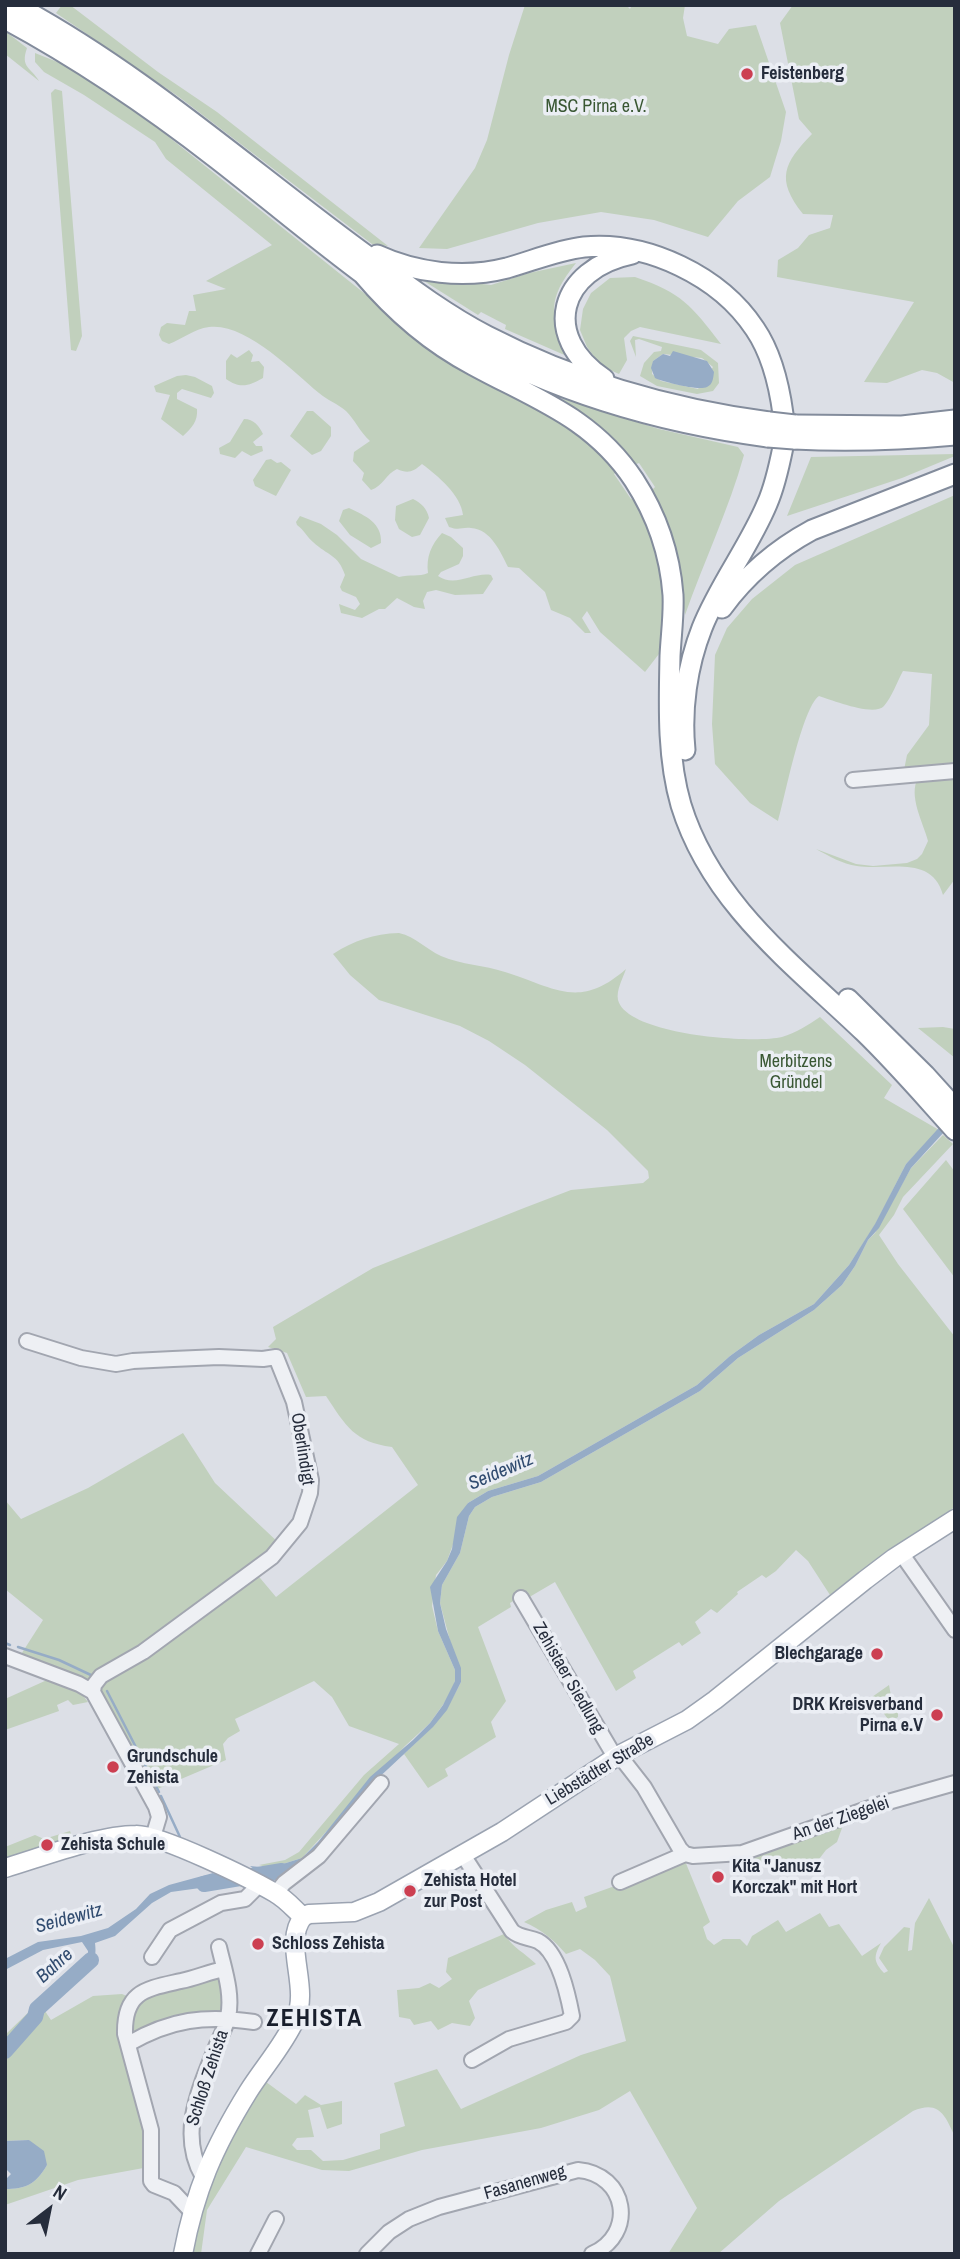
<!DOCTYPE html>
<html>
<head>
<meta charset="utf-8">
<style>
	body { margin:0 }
	#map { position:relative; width:960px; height:2259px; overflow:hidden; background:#dcdfe6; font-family:"Archivo Narrow",sans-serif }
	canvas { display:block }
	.frame { position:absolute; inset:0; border:7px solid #262d3c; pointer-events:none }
	.north { position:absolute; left:14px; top:2175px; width:70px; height:70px; -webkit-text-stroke:5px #ebeef4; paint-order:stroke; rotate:32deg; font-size:19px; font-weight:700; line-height:28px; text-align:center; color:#262d3c }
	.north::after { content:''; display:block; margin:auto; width:24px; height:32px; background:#262d3c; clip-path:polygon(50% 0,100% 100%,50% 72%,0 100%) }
</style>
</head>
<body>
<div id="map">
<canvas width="960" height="2259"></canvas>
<div class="frame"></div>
<div class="north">N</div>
</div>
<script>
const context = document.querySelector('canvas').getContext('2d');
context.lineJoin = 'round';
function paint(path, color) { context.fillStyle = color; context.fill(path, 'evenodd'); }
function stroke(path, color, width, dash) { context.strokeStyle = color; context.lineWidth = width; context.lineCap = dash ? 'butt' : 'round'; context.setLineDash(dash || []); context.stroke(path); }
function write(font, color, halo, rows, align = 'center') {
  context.font = font + ' "Archivo Narrow",sans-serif'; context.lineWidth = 7; context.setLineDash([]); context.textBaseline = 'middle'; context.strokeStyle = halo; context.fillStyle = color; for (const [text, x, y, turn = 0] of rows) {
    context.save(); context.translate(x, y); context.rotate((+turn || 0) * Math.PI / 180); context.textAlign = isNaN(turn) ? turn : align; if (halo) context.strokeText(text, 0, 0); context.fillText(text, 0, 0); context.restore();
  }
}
const green = new Path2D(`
	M62 5H70L158 72 217 112 388 246 372 244 179 97 56 13Z
	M525 5H626L630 9 632 5H685L683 18 687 36 718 44 729 29 756 25 786 112 781 141 770 177 738 201 708 237 654 220 601 212 538 223 447 249 419 248 475 168 487 140 509 55Z
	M793 5H955V383L937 373 922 370 887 383 864 382 914 302 777 277 778 260 798 248 809 235 830 228 833 215 803 214C775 179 784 163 812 134L799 119 780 23Z
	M5 31 27 48C20 68 31 67 39 81L5 54Z
	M35 53 65 65 145 118 374 301 556 418 592 444 617 472 614 474 631 499 634 497 658 555 666 619 662 650 645 672 600 632 587 611 582 618 591 633H585L570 618 551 610 545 592 519 568 508 567C501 553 491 529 471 528 461 527 460 531 449 527L445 518 463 515C461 495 438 476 422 464 413 472 408 474 397 469 386 474 383 486 371 490L362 480 364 473 353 461 354 452 370 441C360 432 355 420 346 411 338 404 327 400 319 393 293 371 245 322 209 327 194 329 182 339 169 344L162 341 159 335 161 327 167 323 185 325 189 311H196L193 295 226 289 206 281 272 245 166 159 155 142 84 95 44 72 35 62Z
	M55 89 62 91 82 336 76 351 71 350 51 93Z
	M576 263C546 300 550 316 569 357L505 329 506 325 481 312 478 315 416 276 491 285 529 273Z
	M635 277C682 293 691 305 721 344L640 327 631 331 624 338 627 360 619 374 601 366 587 347 580 330 583 309 591 293 610 278Z
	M633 336 701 350 718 363 719 383 713 391 697 394 657 386 640 376 644 363 654 352 661 351 662 347 639 339 635 340 636 357 630 341ZM663 354 702 358 713 367 698 389 661 381 652 374 653 361Z
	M249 350 253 355 251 362 259 361 264 367 263 378C249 386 240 389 226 379V361L231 354 237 358Z
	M186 375 195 377 212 386 214 393 211 398 182 389 177 393V399L197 409C198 421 192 428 183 436L161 419 170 395 156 392 154 386 177 376Z
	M561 398 659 429 738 447 744 455C729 509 704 561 685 615L675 545 651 491 655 487 639 463 634 465 602 428Z
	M307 411H313L331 427V436L321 451 312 455 290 436Z
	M244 419C254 419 259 426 263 434L253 442 256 446H262L263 451 251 456 242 451 235 458 220 454 219 448 230 442Z
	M955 454V456L902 478 787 516 811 457Z
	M271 459 277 463 281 462 291 470 276 496 255 486 253 480 266 460Z
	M955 495V769L904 770 907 755 929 725 932 674 903 671C897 682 892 697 884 706 874 717 832 700 819 696 802 708 785 797 778 821L750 803 715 764 712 724 715 655 727 628 752 599 795 565Z
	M413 499C421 503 427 508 429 518L420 535 412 537 399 529 395 520 396 506Z
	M349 508C366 516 382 523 381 543L371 548 350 535 339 521 343 510Z
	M300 516 321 524 337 535 361 559 399 577C410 574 419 577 428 573 426 557 431 545 442 533L451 537 463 548V556L459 564 441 572 438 576C455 588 473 572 491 575L493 579 483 594 455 595 436 590 427 592 423 601 425 609 414 607 397 598 385 609H379L362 618 341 613 339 604 355 610 360 604 356 597 342 591 340 587 345 575C338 554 328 556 313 542 307 537 304 530 297 525L296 522Z
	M955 773V879L943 895C932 854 887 871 857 866 842 864 829 856 816 849L856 864 873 866 907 863 917 859 922 854 928 841C923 822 908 796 918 778Z
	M399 933C416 937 426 949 441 956 462 965 484 965 505 972 556 988 579 1010 626 969 623 978 616 990 618 1000 627 1035 752 1044 782 1037 796 1033 808 1025 820 1017L892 1085 884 1098 939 1130 906 1164 875 1225 849 1265 814 1304 759 1335 730 1356 697 1385 538 1476 488 1491 468 1503 447 1561 436 1575 432 1606 438 1631 455 1670V1681L452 1692 430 1723 405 1746 302 1858 270 1868 259 1865 285 1860 299 1852 364 1775 399 1744 349 1726 332 1697 314 1681 235 1719 240 1731 228 1738 223 1744 226 1760 155 1790 101 1698 98 1683 255 1572 276 1597 418 1485 392 1447C354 1442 346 1426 326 1396L306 1397 287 1353 268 1347 276 1339 273 1327 373 1268 524 1208 571 1190 643 1183 649 1178 648 1171 607 1130 525 1065 489 1041 460 1026 379 1000 350 975 333 954C355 940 373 934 399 933Z
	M943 1027 955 1029V1058L918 1028Z
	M943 1135 953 1144 903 1197 894 1215 879 1235 898 1264 955 1337V1507L885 1554 830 1595 808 1561 796 1550 776 1571 766 1578 762 1575 737 1592 738 1594 717 1613 711 1609 695 1622 701 1633 682 1646 679 1642 633 1671 636 1678 616 1691 555 1582 526 1599 523 1595 510 1603 511 1607 478 1627 506 1701 491 1722 496 1737 445 1769 448 1776 428 1788 404 1754C431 1729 445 1715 461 1682L440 1603 442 1585 460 1553 469 1516 475 1507 492 1497 541 1482 700 1391 738 1358 814 1310 842 1285 855 1266 868 1240 875 1233 911 1168Z
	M946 1160 955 1172V1278L903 1209Z
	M183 1433 215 1483 281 1545 87 1685 20 1656 43 1620 5 1589V1500L21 1519 88 1488Z
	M47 1680 77 1688 88 1702 73 1705 68 1700 57 1705 59 1711 5 1730V1699Z
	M889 1685 891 1696 898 1705V1717L890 1722 872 1697Z
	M836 1825 842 1828 837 1842 826 1850 816 1863 811 1860 786 1874 779 1859 757 1867 753 1853Z
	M70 1831 73 1839 53 1844 51 1842 43 1845 44 1847 5 1859V1847L35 1835 44 1839Z
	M685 1861 710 1922 703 1927 707 1939 714 1945 723 1939H740L747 1946 752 1936 778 1920 786 1932 820 1913 829 1927 839 1924 862 1956 881 1943C873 1957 874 1962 884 1973L888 1971 879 1958 884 1947 904 1927 910 1928 908 1951 912 1950 915 1923 929 1898 955 1949V2137C945 2115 939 2100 913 2111L779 2201 718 2254H668L697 2208 630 2091 599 2110 541 2128 422 2150 349 2171 322 2170 246 2147 207 2210 201 2254H191L208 2178 262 2079 296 2104 305 2095 321 2105 342 2101V2124L327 2129 320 2107 308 2110 314 2137 297 2138 292 2145 297 2150H311L323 2161 343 2160 380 2149V2134L405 2126 394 2083 437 2069 461 2109 581 2055 626 2041 610 1976 595 1960 580 1949 566 1954C553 1939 542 1930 524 1922L546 1910 572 1902 576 1912 587 1907 584 1897Z
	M504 1934C513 1948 525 1953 536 1964L478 1990 469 2001 475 2018 470 2026 452 2023 438 2030 431 2021 414 2025 410 2019 399 2017 397 1990 419 1988 430 1983 439 1988 452 1979 446 1972 448 1958Z
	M217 1975 225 1989 227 2017 133 2040C132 2029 131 2018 136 2007 146 1989 197 1981 217 1975Z
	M122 1994 129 1997 123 2011 143 2104 149 2167 78 2180 5 2205V2189C26 2189 36 2184 47 2165L29 2140 5 2141V2035L39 2002 51 2020 93 1996Z`);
const water = new Path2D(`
	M673 351 707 361 714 372C713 379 713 384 707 387 698 391 664 382 655 378L651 368 653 361 663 354 670 356Z
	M955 1110V1120L911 1168 879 1228 868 1240 855 1266 842 1285 814 1310 738 1358 700 1391 541 1482 492 1497 475 1507 469 1516 460 1553 442 1585 440 1603 446 1629 461 1668V1682L447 1710 433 1727 373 1783 302 1865 282 1874 266 1878 250 1866 270 1868 302 1858 318 1842 370 1777 413 1740 430 1723 443 1705 455 1681V1670L438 1631 430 1587 447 1561 452 1549 457 1517 468 1503 488 1491 538 1476 697 1385 730 1356 759 1335 814 1304 849 1265 875 1224 906 1164Z
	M213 1873 229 1884 171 1892 152 1903 115 1936 95 1943C97 1960 93 1964 80 1975L77 1970 88 1959V1951L82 1942 43 1950 5 1970V1959L38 1942 81 1936 108 1928 136 1909 150 1894 169 1885Z
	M29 2140 44 2151 47 2165C36 2184 26 2189 5 2189V2180L11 2174 5 2168V2141Z`);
const stream = new Path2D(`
	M5 1643 10 1645
	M18 1647 59 1660 93 1676
	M107 1691 159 1792
	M161 1796 180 1837`);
const river = new Path2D(`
	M204 1884 282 1871
	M5 2051 35 2017 37 2009 91 1960`);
const minor = new Path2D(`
	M853 780 955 771
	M27 1341 81 1358 116 1364 133 1361 173 1359 219 1357 263 1359 276 1357 294 1402 311 1480 310 1493 300 1523 272 1557 143 1652 101 1676 94 1685 93 1692
	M901 1553 955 1630
	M521 1598 615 1757
	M5 1656 79 1684 93 1692 156 1807 159 1817 153 1837
	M619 1755 644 1787 680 1849 685 1854 693 1856 742 1853 881 1804 955 1783
	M463 1855 512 1931C520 1938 529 1937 538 1941 559 1952 568 1995 572 2016L566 2022 509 2039 472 2060
	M620 1882 685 1854
	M276 1893 284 1883 319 1856 381 1783
	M152 1957 170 1930 221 1903 245 1899 259 1885
	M128 2044C171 2019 205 2015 254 2022
	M203 2177C178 2134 199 2090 216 2047 220 2037 226 2027 228 2017 233 1994 224 1969 219 1947
	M191 2211 174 2193 154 2185 151 2181V2130L125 2034C124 1991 146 1989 181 1981 196 1978 209 1972 224 1969
	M258 2254 276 2219
	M367 2254 389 2232 409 2219 439 2207 578 2170C627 2174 637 2234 592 2254`);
const major = new Path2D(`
	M5 1868C42 1857 99 1835 136 1835 160 1834 251 1879 275 1893 286 1899 294 1909 303 1917
	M303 1917 309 1914 354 1912 379 1902 502 1832 619 1755 687 1720 715 1700 865 1580 894 1558 955 1519
	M183 2254C195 2190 214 2147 248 2092 263 2068 283 2046 295 2020 311 1988 282 1943 303 1917`);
const highway = new Path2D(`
	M15 5C140 72 246 167 359 250 400 280 441 312 487 336 574 381 671 409 769 422
	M5 19C79 59 150 107 217 159 297 221 374 290 463 340 557 393 662 423 768 437
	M377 255C416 273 464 279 507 268 532 261 558 250 584 247 647 241 720 276 755 329 772 354 779 384 783 414
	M362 273C394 311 429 342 473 365 535 399 592 417 634 480 656 514 670 554 673 595 674 615 671 635 670 656 669 705 667 757 681 805 711 903 793 964 864 1032 896 1063 925 1097 955 1130
	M604 379C540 336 559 269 632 254
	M795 425 902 426 955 420
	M794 439C848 442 901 440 955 435
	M722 608C747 574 775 550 812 530L955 474
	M685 750C681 710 687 666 702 628 719 585 749 547 767 504 775 486 779 467 783 447
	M848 999 925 1075 955 1108`);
const highwayBridge = new Path2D(`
	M769 422 795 425
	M768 437 794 439`);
const markers = [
	[747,74,7,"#cc3f51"],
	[877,1654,7,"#cc3f51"],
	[937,1715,7,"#cc3f51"],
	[113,1767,7,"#cc3f51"],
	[47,1845,7,"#cc3f51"],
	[718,1877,7,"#cc3f51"],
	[410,1891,7,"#cc3f51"],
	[258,1944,7,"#cc3f51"]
];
const poiNames = [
	["Feistenberg",761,74],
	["Blechgarage",863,1654,"right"],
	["DRK Kreisverband",923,1705,"right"],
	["Pirna e.V",923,1726,"right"],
	["Grundschule",127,1757],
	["Zehista",127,1778],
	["Zehista Schule",61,1845],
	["Kita \"Janusz",732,1867],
	["Korczak\" mit Hort",732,1888],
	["Zehista Hotel",424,1881],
	["zur Post",424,1902],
	["Schloss Zehista",272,1944]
];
const parkNames = [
	["MSC Pirna e.V.",596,107],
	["Merbitzens",796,1062],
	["Gründel",796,1083]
];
const streetNames = [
	["Oberlindigt",302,1449,81],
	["Zehistaer Siedlung",568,1678,60],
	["Liebstädter Straße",600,1770,-31],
	["An der Ziegelei",841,1819,-19],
	["Schloß Zehista",208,2078,-72],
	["Fasanenweg",525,2183,-16]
];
const waterNames = [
	["Seidewitz",501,1472,-23],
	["Seidewitz",69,1919,-15],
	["Bahre",55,1966,-42]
];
const districtNames = [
	["ZEHISTA",315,2020]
];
paint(green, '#c1d0bd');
paint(water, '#96acc6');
stroke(stream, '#96acc6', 2.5);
stroke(river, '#96acc6', 16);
stroke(minor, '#a2a6b0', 18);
stroke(major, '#9ba3b1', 21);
stroke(highway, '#838c9c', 23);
stroke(minor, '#eef0f4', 14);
stroke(major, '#fff', 18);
stroke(highway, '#fff', 19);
stroke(highwayBridge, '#838c9c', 23, []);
stroke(highwayBridge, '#fff', 19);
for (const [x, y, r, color] of markers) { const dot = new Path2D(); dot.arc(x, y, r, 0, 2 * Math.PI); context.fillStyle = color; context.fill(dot); stroke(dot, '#ebeef4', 2.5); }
write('bold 18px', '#262d3c', '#ebeef4', poiNames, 'left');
write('18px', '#395733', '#ebeef4', parkNames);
write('18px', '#262d3c', '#ebeef4', streetNames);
write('italic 19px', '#304b6f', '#ebeef4', waterNames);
context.letterSpacing = '2px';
write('bold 24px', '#181e2c', '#ebeef4', districtNames);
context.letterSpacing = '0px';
</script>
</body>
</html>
